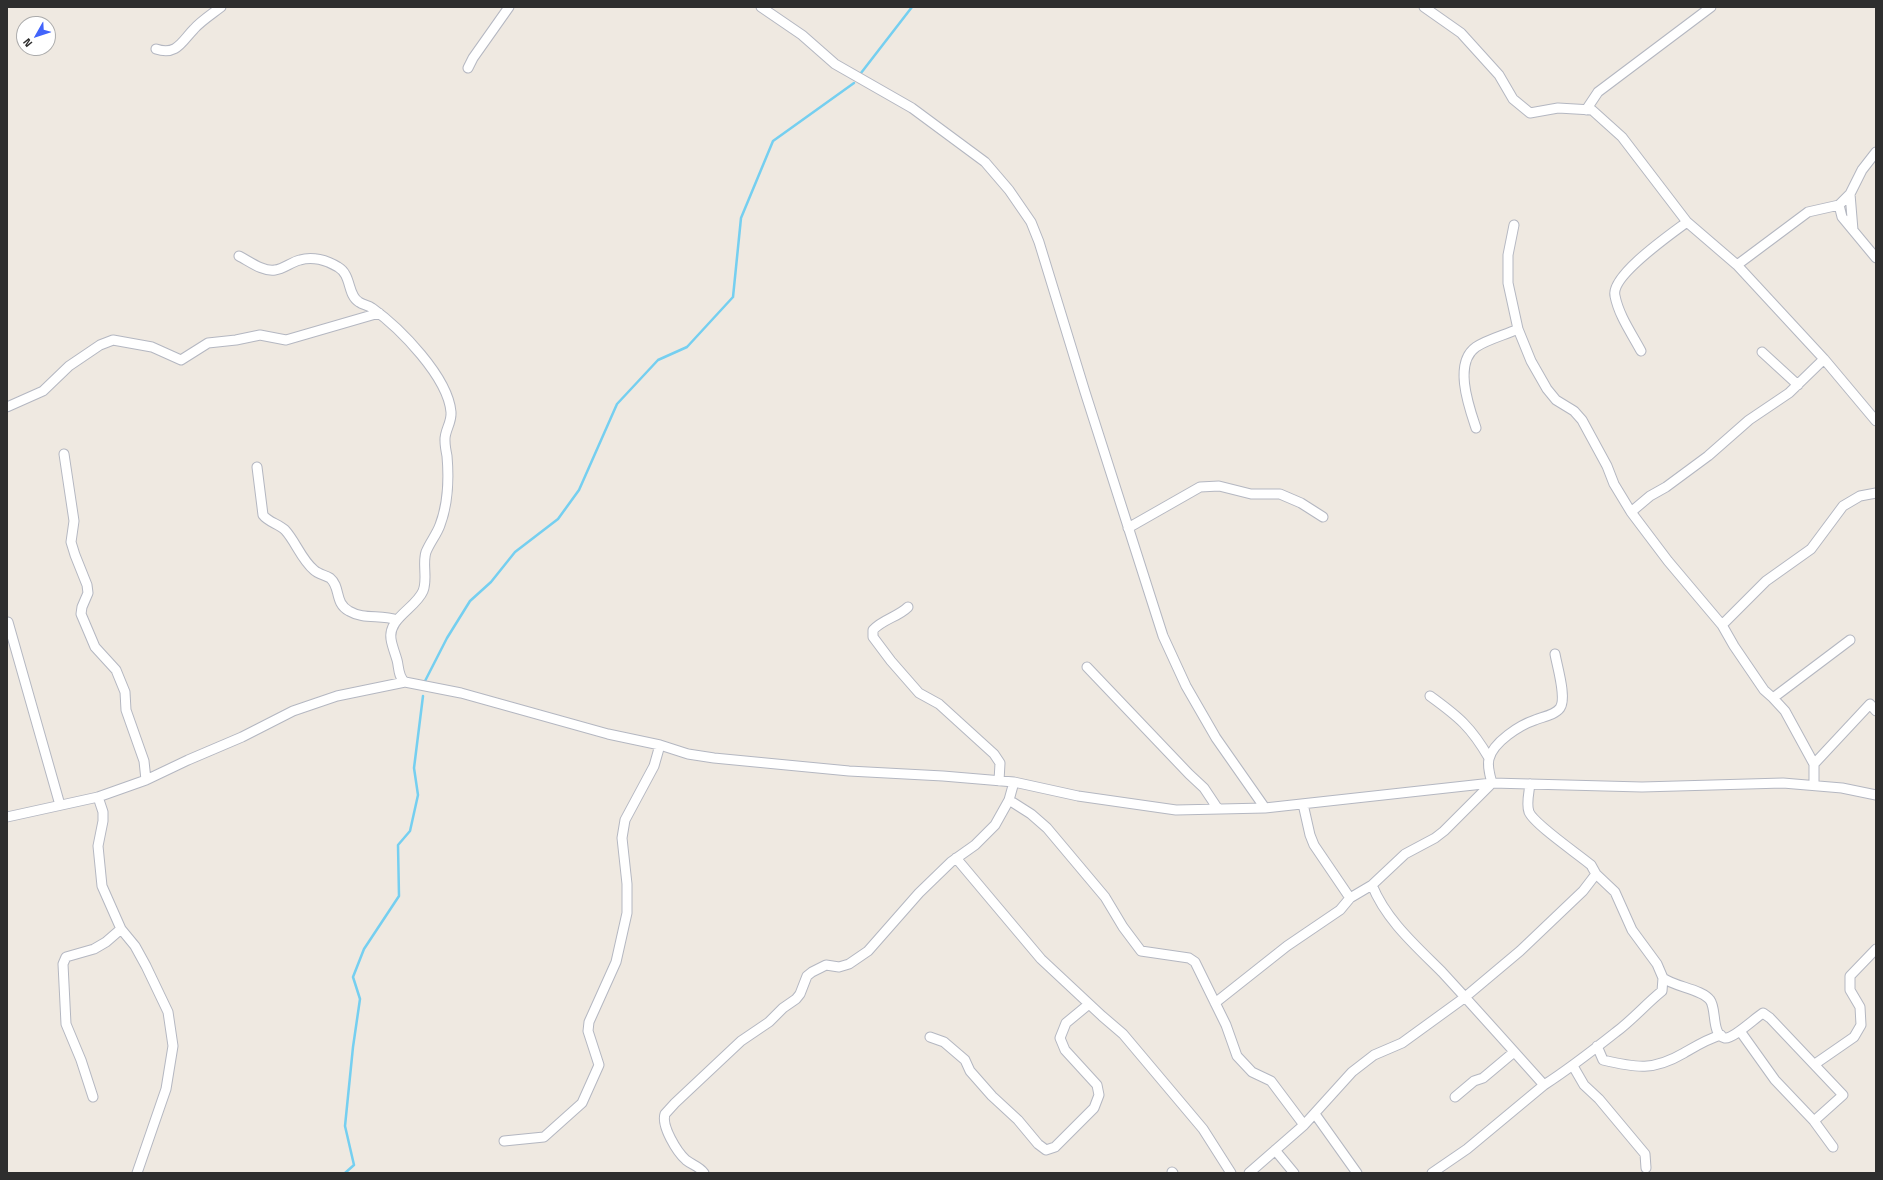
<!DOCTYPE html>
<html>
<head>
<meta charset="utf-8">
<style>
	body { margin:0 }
	#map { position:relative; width:1883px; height:1180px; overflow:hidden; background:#efe9e1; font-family:"Titillium Web",sans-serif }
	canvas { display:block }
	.frame { position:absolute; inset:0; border:8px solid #2e2e2e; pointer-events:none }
	.north { position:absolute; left:16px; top:16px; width:40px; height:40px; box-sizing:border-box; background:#fff; border:1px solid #ababab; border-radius:50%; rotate:231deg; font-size:11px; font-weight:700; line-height:16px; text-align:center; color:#2e2e2e }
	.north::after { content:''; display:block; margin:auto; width:14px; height:18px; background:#4264fb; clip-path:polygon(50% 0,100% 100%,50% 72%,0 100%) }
</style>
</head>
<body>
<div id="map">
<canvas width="1883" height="1180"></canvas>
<div class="frame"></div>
<div class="north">N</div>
</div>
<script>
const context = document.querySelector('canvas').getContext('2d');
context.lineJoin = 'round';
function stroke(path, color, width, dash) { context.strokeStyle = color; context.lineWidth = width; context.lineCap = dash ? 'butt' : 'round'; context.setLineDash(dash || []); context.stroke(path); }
const stream = new Path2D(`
	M861 73 912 7
	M424 683 447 638 470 601 491 582 515 552 558 519 579 490 617 404 658 360 687 347 733 297 741 218 773 141 854 83
	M345 1173 354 1165 345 1126 353 1047 360 999 353 977 364 949 399 896 398 845 410 831 418 795 414 768 423 696`);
const minor = new Path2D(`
	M761 7 802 35 835 64 912 108 985 162 1009 190 1031 222 1039 242 1085 392 1163 636 1186 686 1216 738 1265 808
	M1424 7 1461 33 1499 75 1513 99 1530 113 1558 108 1592 110 1622 137 1687 222 1737 265 1824 359 1876 421
	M156 49C177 56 182 41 194 29 201 21 212 14 221 7
	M468 68 473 58 509 7
	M1586 110 1598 92 1711 7
	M1850 194 1853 230
	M1839 205 1850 194 1862 170 1876 152
	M1514 225 1508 255V283L1518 329 1531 361 1547 389 1556 400 1574 411 1582 420 1607 466 1614 484 1631 512
	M239 256C249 261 263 272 275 270 284 269 291 262 300 260 312 256 327 260 338 267 352 275 347 295 359 302 363 305 368 305 372 308 400 328 448 377 451 412 452 423 444 431 445 441 445 446 446 451 447 456 449 479 448 504 440 525 437 534 430 542 426 552 422 564 428 579 423 591 416 608 388 618 391 639 392 646 395 653 397 660 399 667 398 677 405 682
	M1737 265 1808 212 1839 205 1842 217 1876 258
	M1641 351C1632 334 1619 316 1615 296 1610 276 1671 234 1687 222
	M1762 352 1798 385
	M7 407 43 391 69 366 100 345 113 340 152 347 181 360 208 343 236 340 260 335 286 340 379 313
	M1476 428C1469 407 1453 363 1476 347 1488 339 1505 335 1518 329
	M64 454 74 521 71 542 75 555 87 585 88 593 82 607 81 614 95 647 116 670 125 692 126 710 144 761 146 780
	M257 467 263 515C268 522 279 524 285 530 296 542 301 559 314 570 318 574 325 575 330 578 341 587 334 603 349 611 364 620 381 614 397 620
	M1128 528 1200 487 1219 486 1251 494H1280L1301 503 1323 517
	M908 607C898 617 883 619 873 630V637L891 661 919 693 939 704 994 754 1000 763 999 781
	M8 622 60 805
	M1722 625 1766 581 1811 549 1843 506 1860 496 1876 493
	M1087 667 1189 774 1204 788 1218 809
	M1430 696C1459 717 1471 727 1489 758
	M1773 698 1850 640
	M1814 764 1870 704 1876 711
	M1814 784V764L1785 711 1773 698 1764 690 1734 646 1722 625 1668 561 1631 512 1650 496 1666 487 1708 456 1749 420 1789 393 1824 359
	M98 797 103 812V821L98 846 102 886 121 929 135 946 146 966 168 1012 173 1046 166 1089 137 1173
	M1009 800 1031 814 1047 828 1105 897 1123 927 1141 951 1189 958 1195 962 1226 1025 1237 1056 1252 1072 1271 1081 1304 1125
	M7 817 98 797 146 780 188 760 242 737 293 711 337 696 405 682 461 693 608 734 660 745 688 754 714 758 849 771 943 776 1014 782 1078 796 1176 810 1265 808 1492 783 1642 787 1783 783 1842 788 1876 795
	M956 858 1041 959 1102 1016 1123 1034 1203 1129 1231 1173
	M1372 885C1386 920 1416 946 1442 972 1476 1009 1510 1047 1544 1085 1569 1069 1592 1051 1616 1032 1632 1020 1646 1004 1662 991L1663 978 1657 964 1632 930 1615 892 1596 874
	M1350 898 1372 885 1405 854 1435 838 1444 831 1492 783C1490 776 1487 766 1489 759 1493 742 1520 725 1535 720 1542 717 1555 715 1560 708 1567 698 1557 666 1555 654
	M1663 978C1675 987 1702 989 1710 1000 1717 1009 1711 1035 1725 1038 1733 1039 1755 1018 1763 1013L1770 1018 1843 1095 1814 1121
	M1215 1003 1287 946 1340 910 1350 898 1314 845 1310 835 1303 804
	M1740 1031 1775 1080 1814 1121 1833 1147
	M930 1037 944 1042 965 1060 970 1071 992 1096 1018 1120 1038 1144 1046 1150 1055 1147 1094 1108 1099 1095 1097 1085 1065 1050 1060 1038 1066 1023 1089 1004
	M1597 1046 1603 1060C1637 1068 1653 1071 1684 1053 1696 1046 1707 1039 1721 1035
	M1815 1064 1854 1037 1861 1025 1860 1007 1850 990V976L1876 949
	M1573 1066 1584 1085 1599 1099 1645 1154 1646 1168
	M93 1097 81 1060 66 1024 63 964 66 957 94 949 106 942 121 929
	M1455 1097 1474 1081 1483 1078 1514 1052
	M1315 1114 1357 1173
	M504 1141 544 1137 582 1103 599 1065 588 1031 589 1022 616 962 627 913V884L622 838 625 820 654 766 660 745
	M1275 1150 1294 1173
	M1172 1172 1173 1173
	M704 1173C699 1166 692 1165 686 1160 677 1152 661 1126 665 1114L675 1103 741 1041 769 1022 783 1008 796 999 800 994 807 976 812 972 826 965 839 967 849 964 868 951 919 893 951 862 975 845 995 825 1009 800 1014 782
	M1249 1173 1304 1125 1352 1072 1374 1055 1402 1043 1464 998 1520 951 1583 891 1596 874 1591 865C1578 854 1534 824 1529 812 1526 804 1529 793 1530 784
	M1432 1173 1467 1149 1544 1085`);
stroke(stream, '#75cff0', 2.5);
stroke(minor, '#b4b7c1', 11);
stroke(minor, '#fff', 9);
</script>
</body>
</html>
